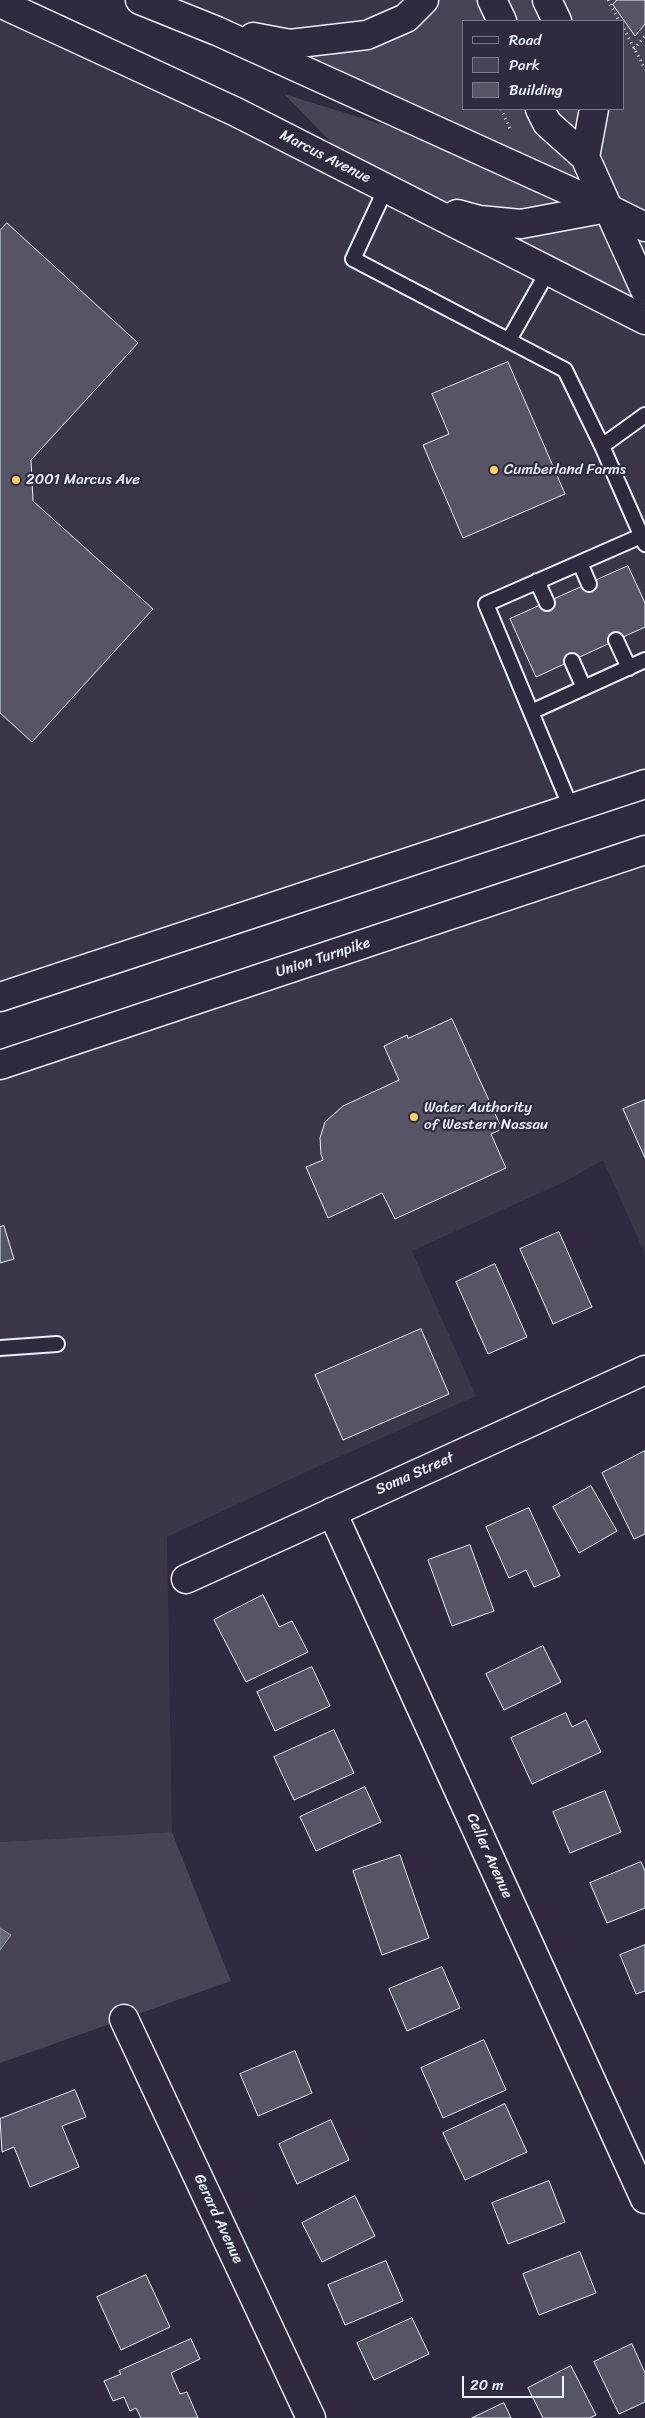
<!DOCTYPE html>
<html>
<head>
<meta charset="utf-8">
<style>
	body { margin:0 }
	#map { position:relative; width:645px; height:2418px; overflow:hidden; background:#2f2a3d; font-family:Sriracha,sans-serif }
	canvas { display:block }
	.legend { position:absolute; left:462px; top:20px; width:162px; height:90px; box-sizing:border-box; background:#2f2a3d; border:1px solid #797a88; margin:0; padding:6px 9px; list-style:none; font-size:15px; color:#e8f1f8 }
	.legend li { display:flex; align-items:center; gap:10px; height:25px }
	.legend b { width:25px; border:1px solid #797a88 }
	.scale { position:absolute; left:462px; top:2376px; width:102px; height:22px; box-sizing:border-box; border:2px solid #e8f1f8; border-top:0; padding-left:6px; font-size:15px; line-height:18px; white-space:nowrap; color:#e8f1f8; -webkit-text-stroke:4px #2f2a3d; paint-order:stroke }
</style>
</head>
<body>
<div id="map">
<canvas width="645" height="2418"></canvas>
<ul class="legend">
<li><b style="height:6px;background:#2f2a3d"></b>Road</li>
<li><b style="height:14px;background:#464455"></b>Park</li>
<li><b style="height:14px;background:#575565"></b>Building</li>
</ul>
<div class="scale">20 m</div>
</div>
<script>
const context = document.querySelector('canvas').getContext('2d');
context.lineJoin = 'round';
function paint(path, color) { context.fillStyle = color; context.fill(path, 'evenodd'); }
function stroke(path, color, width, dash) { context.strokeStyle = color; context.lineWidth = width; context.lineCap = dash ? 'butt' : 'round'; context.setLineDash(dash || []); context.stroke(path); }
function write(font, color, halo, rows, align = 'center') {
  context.font = font + ' Sriracha,sans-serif'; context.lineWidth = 4.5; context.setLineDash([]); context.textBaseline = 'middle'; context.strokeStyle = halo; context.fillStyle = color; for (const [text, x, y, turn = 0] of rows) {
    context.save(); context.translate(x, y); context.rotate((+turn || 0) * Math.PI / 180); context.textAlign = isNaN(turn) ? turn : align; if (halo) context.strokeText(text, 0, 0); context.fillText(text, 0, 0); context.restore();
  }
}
const built = new Path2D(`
	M140 0H424L406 18 290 44Z
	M0 3 645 320V784L0 997Z
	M645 850V1254L603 1160 564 1182 412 1251 476 1396 321 1465 167 1537 172 1832 0 1842V1065Z`);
const green = new Path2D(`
	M424 0H645V320L365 177 284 94 504 162 217 31 367 35ZM464 21H624V109H464Z
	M172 1832 231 1981 0 2063V1950L11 1935 0 1928V1842Z`);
const water = new Path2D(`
	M0 1928 11 1935 0 1950Z`);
const building = new Path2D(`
	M617 0H645V24L635 36 613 5Z
	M7 223 138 343 31 460 33 501 153 609 32 742 0 713V231Z
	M508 362 565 494 463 538 423 445 449 434 432 394Z
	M628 566 645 603V627L536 677 510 619Z
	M452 1019 502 1129 491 1134 506 1168 395 1219 382 1193 328 1218 306 1167 323 1160 321 1154 320 1138 325 1122 343 1106 399 1080 384 1046 407 1035 408 1038Z
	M645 1100V1158L623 1109Z
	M4 1226 14 1259 0 1263V1227Z
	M559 1232 592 1307 553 1324 520 1249Z
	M495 1264 527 1337 488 1354 456 1282Z
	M421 1329 449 1394 343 1440 315 1375Z
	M645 1451V1534L634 1539 602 1473Z
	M591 1486 617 1531 579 1553 553 1507Z
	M529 1508 560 1576 534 1587 526 1570 509 1578 486 1527Z
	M470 1545 494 1611 452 1626 428 1560Z
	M263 1595 279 1627 292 1621 308 1652 246 1682 214 1620Z
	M543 1646 561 1682 504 1710 486 1674Z
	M312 1667 330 1706 275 1731 257 1692Z
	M566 1713 572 1727 586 1720 601 1752 532 1784 511 1738Z
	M334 1730 354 1773 294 1800 274 1757Z
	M365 1787 381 1822 316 1851 300 1817Z
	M605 1791 621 1832 570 1853 553 1812Z
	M400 1855 429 1938 382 1955 353 1871Z
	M641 1862 645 1871V1908L607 1923 590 1883Z
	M645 1945V1991L636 1994 620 1955Z
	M442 1967 460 2008 407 2031 389 1989Z
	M484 2040 506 2090 443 2118 421 2068Z
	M295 2051 312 2093 258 2116 240 2074Z
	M75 2090 86 2117 62 2126 79 2167 30 2187 14 2147 2 2152 0 2119Z
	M505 2104 527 2152 465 2180 443 2133Z
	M331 2120 349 2160 297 2184 279 2144Z
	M549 2181 565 2222 508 2244 492 2203Z
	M355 2196 375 2236 322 2262 302 2223Z
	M580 2252 596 2293 539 2315 523 2274Z
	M386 2261 403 2301 345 2325 328 2285Z
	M146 2275 170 2327 121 2350 97 2297Z
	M412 2318 429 2354 374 2380 357 2343Z
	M191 2339 200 2359 171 2373 180 2394 187 2392 198 2418H141L136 2408 130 2411 124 2397 113 2401 104 2381 121 2374 119 2371Z
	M632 2344 645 2373V2402L619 2414 594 2362Z
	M571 2366 596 2415 589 2418H543L528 2388Z
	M504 2403 511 2418H472Z`);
const path = new Path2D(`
	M608 0 619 21
	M624 29 645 69
	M634 49 645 36
	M501 109 510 129`);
const service = new Path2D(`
	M386 188 353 259 565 370 602 446 645 544
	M509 340 548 271
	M602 446 645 415
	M580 563 589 584
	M537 581 547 603
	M616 640 629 668
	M572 661 584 688
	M531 712 645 660
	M571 808 486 604 641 536
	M0 1348 57 1344`);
const minor = new Path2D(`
	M332 1512 645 2199
	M186 1579 645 1370
	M124 2019 311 2418`);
const secondary = new Path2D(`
	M140 0 217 31 607 208 645 227
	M0 3 236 112 645 320
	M253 37 290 44 367 35 406 18 424 0
	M457 214 479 220 521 224 607 208`);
const primary = new Path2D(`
	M492 0 502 21
	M547 0 557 21
	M540 109 547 123 585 157 645 290
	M585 157 594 109
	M0 997 645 784
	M0 1065 645 850`);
const markers = [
	[494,470,5,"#ffd166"],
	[16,480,5,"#ffd166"],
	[414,1117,5,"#ffd166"]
];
const streetNames = [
	["Marcus Avenue",325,157,27],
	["Union Turnpike",323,958,-18],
	["Soma Street",415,1474,-24],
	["Celler Avenue",489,1856,66],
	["Gerard Avenue",218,2219,65]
];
const poiNames = [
	["Cumberland Farms",504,470],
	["2001 Marcus Ave",26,480],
	["Water Authority",424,1108],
	["of Western Nassau",424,1125]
];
paint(built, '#3b3749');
paint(green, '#464455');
paint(water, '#696978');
stroke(water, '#9c9fab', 1);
paint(building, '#575565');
stroke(building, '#e8f1f8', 1);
stroke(service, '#e8f1f8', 18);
stroke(minor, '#e8f1f8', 31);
stroke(secondary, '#e8f1f8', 31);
stroke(primary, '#e8f1f8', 31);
stroke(path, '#e8f1f8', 3, [1, 4]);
stroke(service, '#2f2a3d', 14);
stroke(minor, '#2f2a3d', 28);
stroke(secondary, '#2f2a3d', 28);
stroke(primary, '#2f2a3d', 28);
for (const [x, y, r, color] of markers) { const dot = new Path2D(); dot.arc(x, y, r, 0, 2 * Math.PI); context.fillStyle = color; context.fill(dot); stroke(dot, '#2f2a3d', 2); }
write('15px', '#e8f1f8', '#2f2a3d', streetNames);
write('15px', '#e8f1f8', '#2f2a3d', poiNames, 'left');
</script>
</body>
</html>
